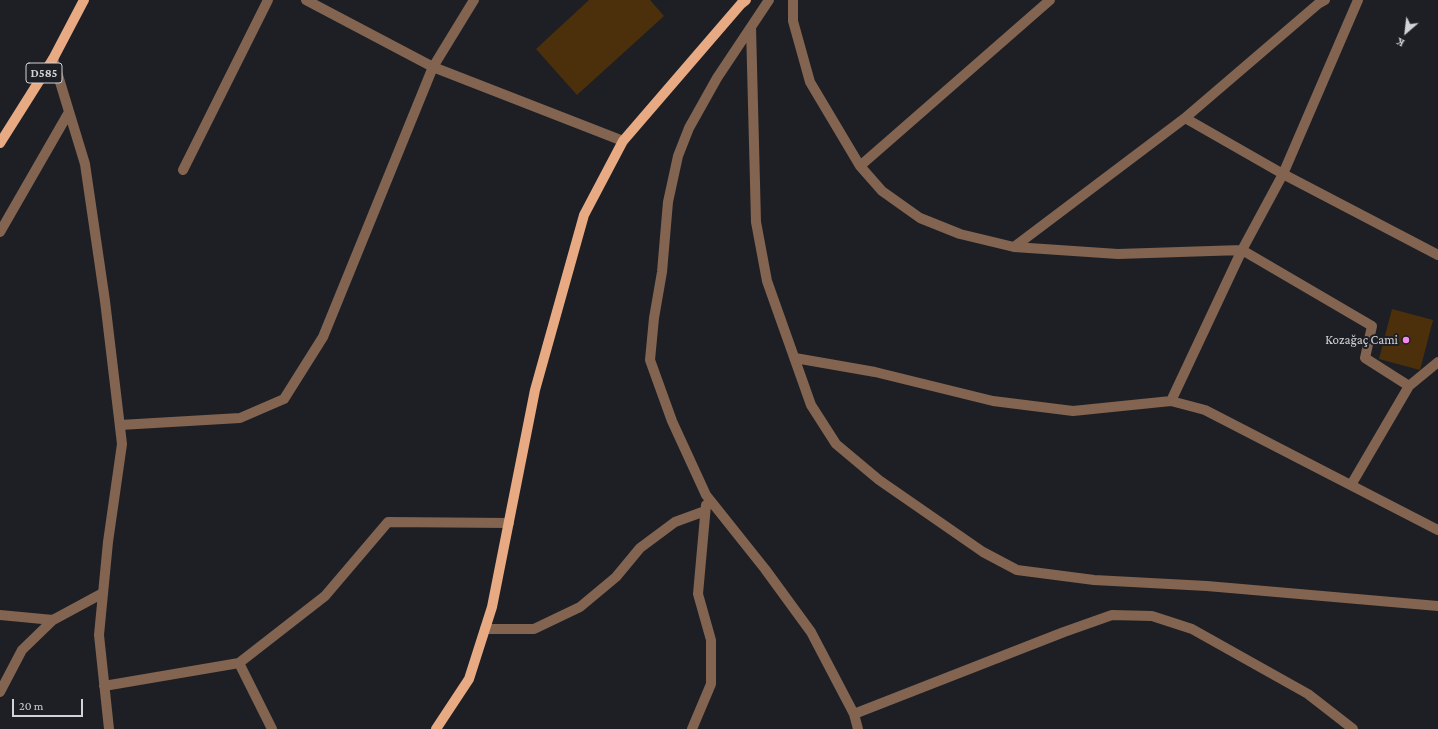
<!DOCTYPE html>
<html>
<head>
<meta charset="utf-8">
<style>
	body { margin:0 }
	#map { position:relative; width:1438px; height:729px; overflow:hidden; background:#1d1f24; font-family:"Crimson Pro",serif }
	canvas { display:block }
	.north { position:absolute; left:1386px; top:12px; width:40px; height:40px; -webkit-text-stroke:3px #1d1f24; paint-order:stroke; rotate:208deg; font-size:11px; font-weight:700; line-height:16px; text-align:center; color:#d2d3d6 }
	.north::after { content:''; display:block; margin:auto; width:14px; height:18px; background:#d2d3d6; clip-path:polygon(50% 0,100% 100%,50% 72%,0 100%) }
	.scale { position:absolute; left:12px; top:699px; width:71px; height:18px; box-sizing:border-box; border:2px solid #d2d3d6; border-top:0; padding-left:5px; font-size:12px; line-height:14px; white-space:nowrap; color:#d2d3d6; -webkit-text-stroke:3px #1d1f24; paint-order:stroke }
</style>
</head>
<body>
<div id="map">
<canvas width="1438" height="729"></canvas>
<div class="north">K</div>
<div class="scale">20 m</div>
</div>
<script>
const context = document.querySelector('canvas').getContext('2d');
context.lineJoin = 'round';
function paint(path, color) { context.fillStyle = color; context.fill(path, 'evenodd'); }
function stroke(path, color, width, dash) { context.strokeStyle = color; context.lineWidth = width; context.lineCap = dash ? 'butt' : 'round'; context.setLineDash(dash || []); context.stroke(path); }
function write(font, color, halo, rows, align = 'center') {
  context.font = font + ' "Crimson Pro",serif'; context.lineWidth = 4; context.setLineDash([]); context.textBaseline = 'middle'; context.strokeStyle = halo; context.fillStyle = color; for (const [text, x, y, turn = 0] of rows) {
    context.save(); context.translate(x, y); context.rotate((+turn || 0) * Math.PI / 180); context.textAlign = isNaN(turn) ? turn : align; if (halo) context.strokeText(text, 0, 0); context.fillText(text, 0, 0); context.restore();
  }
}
const building = new Path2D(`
	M589 0H650L664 16 577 95 536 49Z
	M1392 309 1433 320 1420 370 1379 359Z`);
const minor = new Path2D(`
	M306 0 433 67 623 141
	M769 0 717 78 689 128 678 156 668 202 662 272 654 318 650 360 672 421 706 495 765 569 811 632 854 714 858 729
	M793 0V21L810 82 860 166 882 191 920 218 960 234 1014 247 1118 254 1242 250 1372 326 1365 358 1409 386
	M751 27 756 222 767 281 811 405 836 444 879 480 983 552 1017 570 1094 580 1207 586 1438 606
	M53 59 85 164 105 301 122 444 108 542 99 635 109 729
	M1185 118 1283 174 1438 255
	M860 166 1050 0
	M183 170 268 0
	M0 232 69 112
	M1014 247 1185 118 1318 4 1325 0
	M795 358 875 372 993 401 1073 411 1171 401 1205 410 1438 530
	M1171 401 1242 250 1283 174 1358 0
	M120 425 240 418 284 399 323 337 433 67 474 0
	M1351 485 1409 386 1438 362
	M0 615 53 620
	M485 629H534L580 607 616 577 640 548 675 522 705 511
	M239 663 272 729
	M104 686 239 663 325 596 388 522 509 523
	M0 692 22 650 53 620 103 593
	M854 714 1064 632 1112 615 1152 616 1192 629 1308 694 1353 729
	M692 729 711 684V640L698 594 706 505`);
const major = new Path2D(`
	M0 143 53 59 84 0
	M436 729 469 679 492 607 535 390 584 215 623 141 741 4 746 0`);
const markers = [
	[1406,340,4,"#f888eb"]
];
const shields = [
	[44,73,36]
];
const shieldNames = [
	["D585",44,73]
];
const poiNames = [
	["Kozağaç Cami",1398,340]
];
paint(building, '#4c300c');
stroke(minor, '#826451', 10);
stroke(major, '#e8aa82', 10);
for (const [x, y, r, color] of markers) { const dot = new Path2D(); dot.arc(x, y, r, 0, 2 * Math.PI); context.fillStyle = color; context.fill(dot); stroke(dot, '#1d1f24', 1.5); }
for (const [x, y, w] of shields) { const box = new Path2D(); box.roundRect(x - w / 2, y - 10, w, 20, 3); context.fillStyle = '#1d1f24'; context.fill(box); stroke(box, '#d2d3d6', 1); }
write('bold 12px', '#d2d3d6', null, shieldNames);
write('13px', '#d2d3d6', '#1d1f24', poiNames, 'right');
</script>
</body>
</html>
